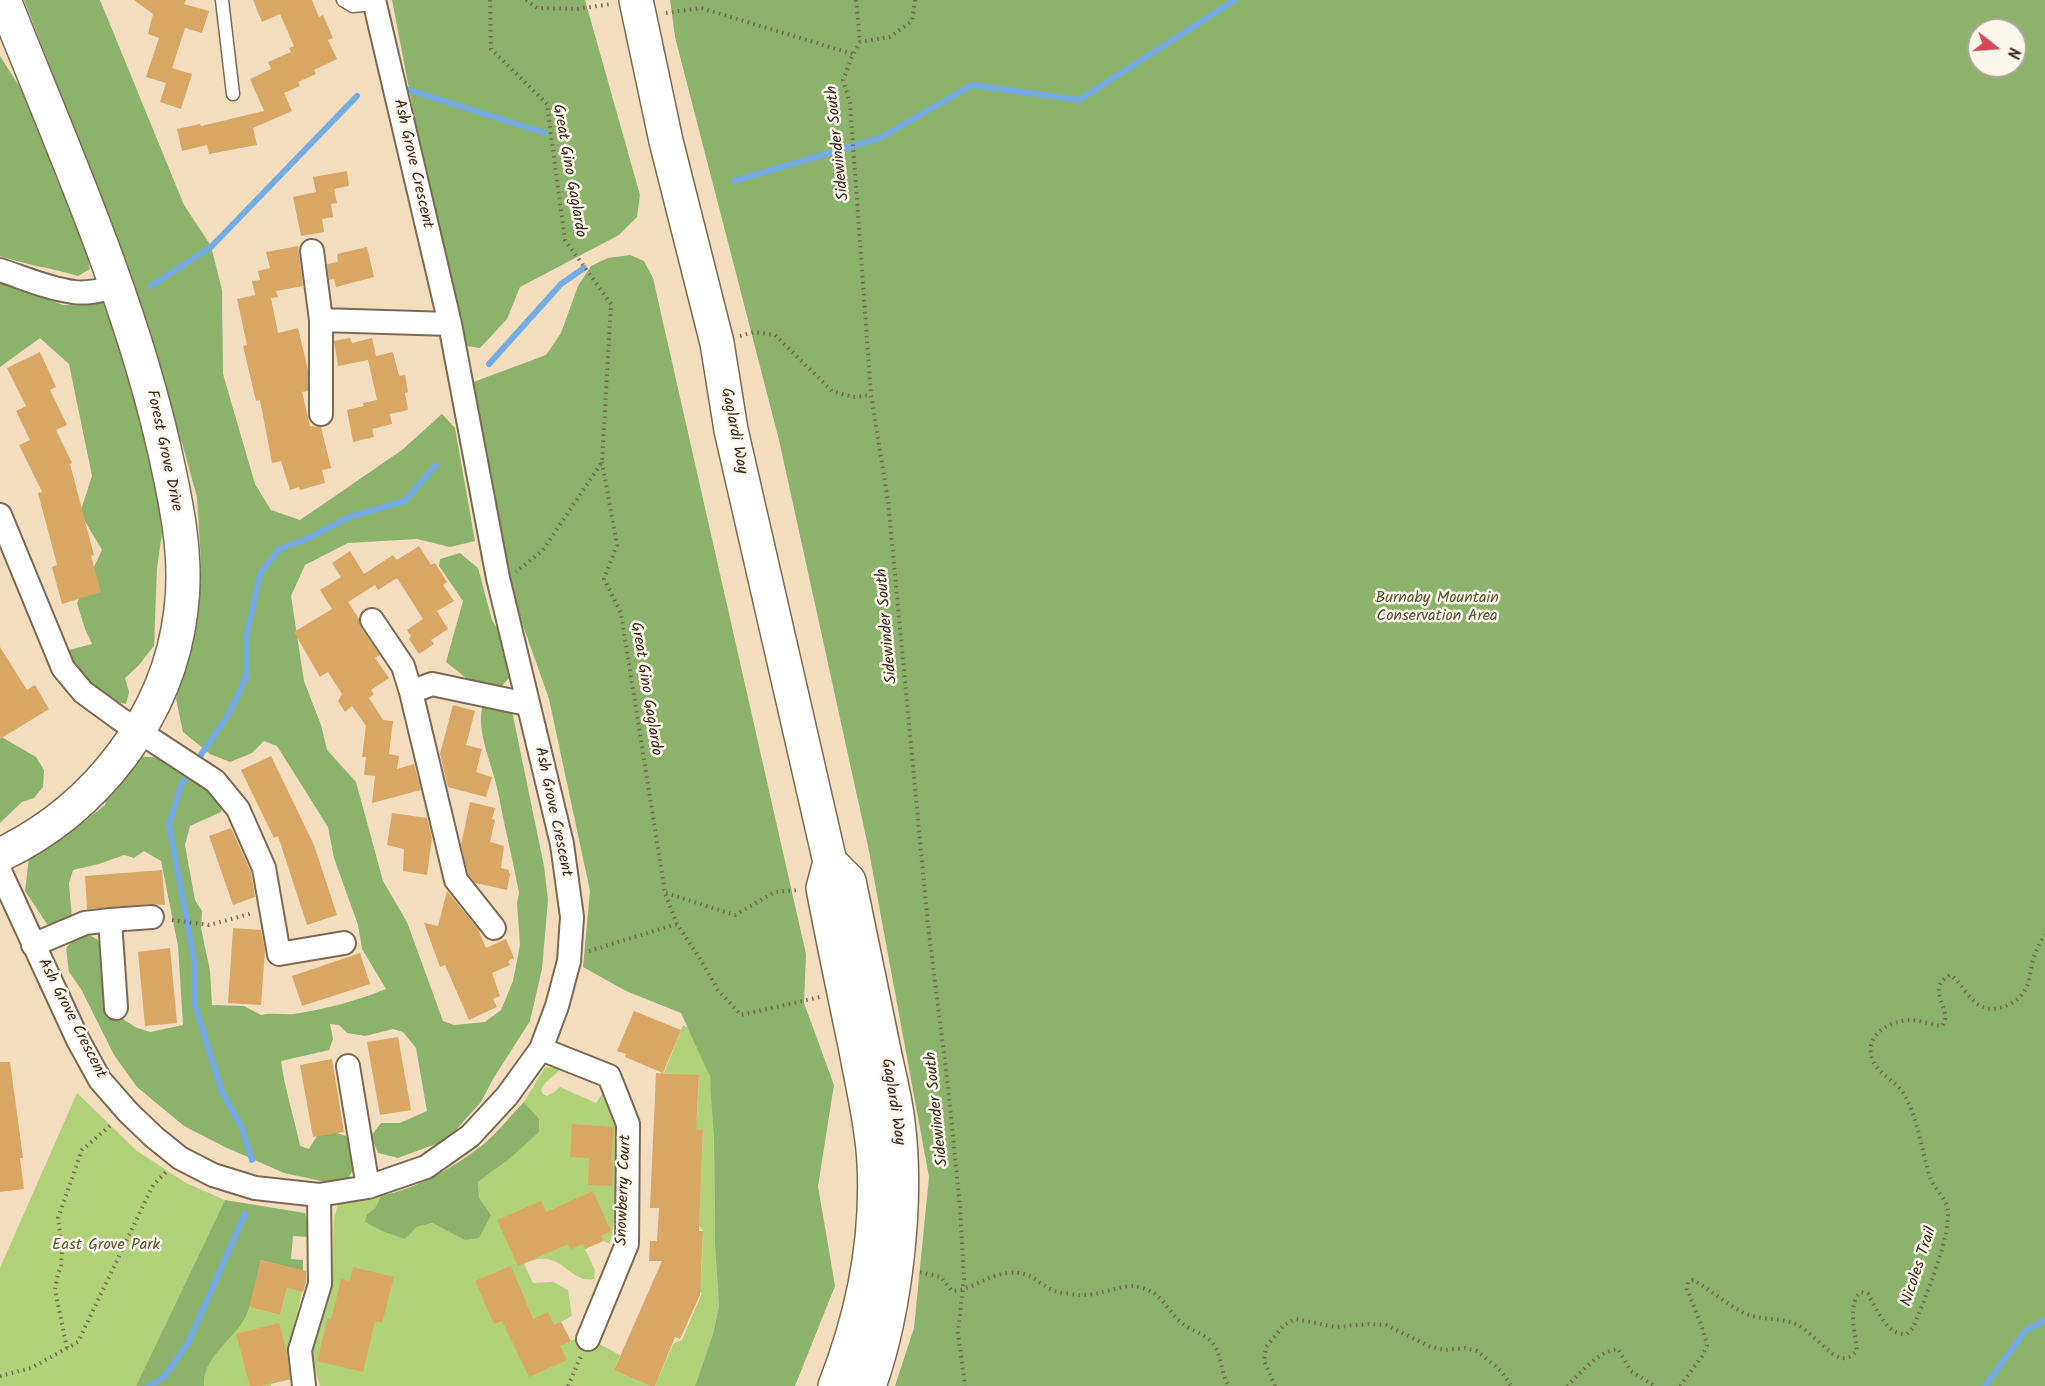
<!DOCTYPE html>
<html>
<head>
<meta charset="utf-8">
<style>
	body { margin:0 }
	#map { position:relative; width:2045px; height:1386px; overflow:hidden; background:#f2debf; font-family:Kalam,sans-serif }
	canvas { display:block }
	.north { position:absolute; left:1967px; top:18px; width:60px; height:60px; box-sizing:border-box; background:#fbf7ec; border:2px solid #aea59a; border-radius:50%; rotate:107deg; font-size:16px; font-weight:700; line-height:24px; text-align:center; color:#3b2a1e }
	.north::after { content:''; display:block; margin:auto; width:21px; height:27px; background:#d1495b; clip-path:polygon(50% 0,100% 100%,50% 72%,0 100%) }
</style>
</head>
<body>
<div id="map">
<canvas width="2045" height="1386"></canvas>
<div class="north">N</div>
</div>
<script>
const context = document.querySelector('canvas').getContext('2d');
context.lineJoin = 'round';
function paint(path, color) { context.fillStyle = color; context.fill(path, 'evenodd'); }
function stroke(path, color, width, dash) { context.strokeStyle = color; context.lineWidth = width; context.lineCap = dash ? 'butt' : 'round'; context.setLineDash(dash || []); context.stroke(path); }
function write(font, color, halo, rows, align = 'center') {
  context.font = font + ' Kalam,sans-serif'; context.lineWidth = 5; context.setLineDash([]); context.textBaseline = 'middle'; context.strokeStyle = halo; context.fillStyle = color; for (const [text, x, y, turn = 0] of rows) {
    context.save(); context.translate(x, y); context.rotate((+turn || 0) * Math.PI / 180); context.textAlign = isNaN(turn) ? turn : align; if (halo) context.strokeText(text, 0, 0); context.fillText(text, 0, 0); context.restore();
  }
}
const green = new Path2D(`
	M683 1025 690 1029 710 1077 713 1102 715 1245 719 1306 713 1334 695 1386H655L673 1344 682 1340 702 1293 661 1278 701 1277 703 1231 699 1225 703 1130 690 1129 697 1118 699 1076 664 1073Z
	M545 1067 562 1068 545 1083 541 1090 543 1094 547 1096 553 1093 560 1087 596 1103 605 1090 617 1107 615 1217 610 1244 603 1241 585 1249 595 1270 594 1279C569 1285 561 1245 524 1264L533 1283 553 1282 568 1290 572 1316 561 1322 570 1341 577 1338 597 1343 620 1355 614 1370 650 1386H320L311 1358 313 1346 332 1271 334 1218 338 1204 381 1196 375 1208 367 1214 405 1239 417 1227 432 1223 465 1240 491 1215 479 1197 478 1182 508 1160 539 1119 524 1102Z
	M77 1093 137 1151 186 1183 225 1200 136 1386H0V1268Z
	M287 1288 302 1292 287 1355 293 1379 271 1384V1386H204C203 1360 226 1343 240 1324 244 1319 246 1312 249 1307L280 1315Z`);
const forest = new Path2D(`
	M24 0H100L184 205 211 246 222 290 223 374 255 484 271 510 300 520 402 450 442 414 455 428 475 541 450 547 417 539 348 543 305 565 291 596 304 681 321 725 327 750 356 782 383 881 407 922 443 1021 454 1025 485 1022 501 1010 513 981 520 945 517 903 519 893C513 859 504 826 498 792 493 766 475 730 483 705L512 711 544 866 548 900 542 969 530 1021 493 1079 481 1102 447 1140 398 1158 378 1153 371 1136 381 1123H400L427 1111 416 1048 403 1032 393 1029 365 1036 347 1033 339 1025 330 1024 333 1039 329 1050 281 1061C285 1090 294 1117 300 1146L309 1149 318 1134 331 1131 349 1137 356 1164 348 1179 335 1184 284 1173 225 1147 184 1126 137 1087 114 1055 81 989 69 972 66 949 75 936C88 934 96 935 103 947L111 1011 135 1027 150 1032 183 1025 178 946 161 861 144 851 134 858 124 855 99 864 73 870 69 883 72 919 65 927 47 924 25 891 30 850 35 844 85 821 105 805 110 779 135 756 162 758 226 785 221 812 190 826 185 845 195 900 202 911 201 928 210 971 212 1005 244 1006 261 1015C272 1012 283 1015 294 1014 325 1009 357 1001 386 989L362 949 358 925 334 858 328 827 277 746 264 741 252 753 230 762 210 754 183 732 176 699 194 634 201 563 197 497 182 443 120 334 83 152Z
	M392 0H585L640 195 637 217 619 235 520 287 507 319 480 348 460 345 457 304 424 167Z
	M670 0H2045V1386H895L914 1328 929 1177 868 846 779 440 675 37ZM1979 30H2015V66H1979Z
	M0 56 44 125 56 178 81 222 90 269 78 276C52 268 26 265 0 256Z
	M630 255 644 261 653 278 806 954 804 1003 834 1085 818 1186 835 1286 795 1386H695L713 1334 719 1306 715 1245 714 1141 710 1077 681 1013 626 991 583 967 590 891 549 699 494 543 468 384 546 355 561 333 578 286 591 266 608 258Z
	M0 281 63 305 103 303 144 404 167 499 157 568 154 646 138 666 125 678 129 692 126 704 116 702 77 674 69 650 92 644 85 629 77 603 102 550 80 513 92 476 69 364 40 338 0 367Z
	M460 553 478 568 492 620 512 653 509 678 501 687 470 681 446 662 463 601 439 566 440 559Z
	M0 736 36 757 44 770 43 787 34 798 22 802 0 823Z
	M524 1102 539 1119V1132L508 1160 478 1182 479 1197 491 1215 479 1238 465 1240 432 1223 417 1227 405 1239 382 1231 365 1222 367 1214 375 1208 381 1196C418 1188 455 1167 485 1143 499 1131 511 1115 524 1102Z
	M225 1200 305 1213 311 1237 293 1236 291 1259 303 1260V1271L261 1260C256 1280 253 1305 242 1323 228 1343 203 1359 204 1386H136Z`);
const stream = new Path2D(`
	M409 90 545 133
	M734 181 880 138 972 85 1079 100 1235 0
	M151 286 211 247 357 96
	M489 364 561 284 584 268
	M196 762 230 712 247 674 246 638 260 574 279 549 309 538 349 517 405 501 436 465
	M191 771 181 785 169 825 194 959V1002L222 1092 242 1128 252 1160
	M149 1386 164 1377 188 1343 245 1214
	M1985 1386 2025 1331 2045 1320`);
const building = new Path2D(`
	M134 0H186L184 4 209 11 202 33 185 28 172 68 192 74 181 109 160 102 166 83 146 77 159 38 148 34 153 14Z
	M253 0H312L319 17 323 15 333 38 328 40 337 59 314 70 316 74 298 82 300 86 284 93 292 111 253 128 257 145 209 154 207 145 182 151 177 129 200 124 201 126 264 111 250 79 271 69 268 62 291 52 289 48 294 46 280 14 262 22Z
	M347 171 349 186 334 189 337 203 331 204 333 217 322 219 324 232 301 236 293 197 316 192 313 177Z
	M298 246 303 286 276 291 278 297 271 298 278 333 298 328 308 370V391L302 392 310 426 321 427 331 468 322 470 325 483 300 490 299 487 290 490 281 461 272 463 260 400 256 401 243 346 247 345 237 299 255 295 252 281 260 280 258 271 270 268 266 252Z
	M367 247 374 277 336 287 334 279 329 280 327 264 338 262 337 254Z
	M350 338 352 343 372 338 376 356 393 352 399 376 405 375 408 392 405 393 408 410 390 414 392 424 372 429 374 437 353 442 347 410 364 406 363 403 377 400 368 360 338 366 334 341Z
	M40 352 56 387 50 390 67 425 56 430 72 463 70 464 94 555 91 556 101 592 62 604 52 567 57 565 38 493 42 492 19 445 30 440 16 411 26 406 7 368Z
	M419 546 431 565 435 563 447 582 443 585 454 601 437 611 448 629 431 640 434 644 419 654 409 639 411 636 407 630 423 619 397 578 378 590 375 585 348 602 359 619 361 628 380 655 375 658 389 678 371 690 374 694 369 698 383 720 393 721 389 754 399 756 397 769 414 764 421 790 372 803 375 776 364 775 366 757H362L366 726 352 706 345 712 338 701 342 694 328 672 320 677 294 632 332 609 320 590 341 577 332 563 350 551 364 574 393 555 397 560Z
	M0 647 27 690 35 685 49 709 0 739Z
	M453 705 475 711 466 745 482 749 476 772 492 777 486 797 448 787 440 754Z
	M271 756 314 845 337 915 307 925 278 836 274 838 241 770Z
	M470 802 495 808 492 819 495 820 490 842 504 846 501 868 509 870V873L510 874 507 890 475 883 468 874 461 845Z
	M392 813 427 818 432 838 427 875 403 871 404 849 387 845Z
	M231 828 251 872 255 897 233 905 209 836Z
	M162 870 165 905 151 904 87 909 85 876Z
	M447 891 478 929 486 948 506 939 514 958 508 961 510 965 492 973 500 996 493 999 497 1007 469 1020 445 965 440 967 424 923 438 926Z
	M233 928 261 930 265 951 261 1005 228 1003Z
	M170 948 177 1023 145 1026 138 952Z
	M360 953 370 984 302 1006 292 976Z
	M634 1011 681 1030 663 1073 625 1057 626 1054 617 1051Z
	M398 1037 411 1110 380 1115 367 1042Z
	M332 1059 344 1132 313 1137 300 1065Z
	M0 1062H10L23 1158H20L24 1189 0 1192Z
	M656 1073 699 1075 696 1129 703 1130 699 1231H703L700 1295 680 1339 675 1337 655 1386H650L614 1370 662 1261H649L650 1241H657L659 1208H650Z
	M572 1124 614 1127 611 1163H613L612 1186 588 1185 589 1158 570 1157Z
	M593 1191 611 1231 601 1236 603 1241 585 1249 583 1244 571 1249 568 1244 518 1266 497 1220 541 1201 546 1212Z
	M261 1260 306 1271V1282L303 1292 287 1288 280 1315 249 1307Z
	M511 1266 533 1319 548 1312 554 1325 561 1322 571 1341 560 1346 567 1360 529 1377 502 1321 494 1324 475 1281Z
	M353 1267 394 1277 382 1323 375 1321 363 1372 317 1361 328 1318 331 1319 341 1279 350 1281Z
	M279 1323 287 1353 290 1379 261 1386H250L236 1334Z`);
const path = new Path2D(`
	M490 0 491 49 547 104 565 240 611 304 602 462 543 550 516 572
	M526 0 537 8 577 9 611 4
	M856 0 860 42
	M915 0 912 21 890 37 860 42 853 54 843 80 850 103 871 395 888 501 928 925 948 1087 960 1207 964 1279 958 1333 965 1386
	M666 13 701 8 853 54
	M740 336 754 332 775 335 832 391 853 397 871 395
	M602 462 617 545 604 579 621 613 665 893 677 924 699 957 718 990 741 1015 820 997
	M666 893 735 915 775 892 798 890
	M172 920 209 925 253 913
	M589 951 677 924
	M920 1272 941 1277 952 1291C972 1290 987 1275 1008 1273 1032 1270 1038 1285 1057 1292 1061 1293 1066 1293 1071 1294 1095 1299 1113 1286 1134 1286 1141 1287 1149 1290 1155 1294 1166 1302 1172 1316 1183 1324 1193 1332 1210 1335 1216 1348 1222 1360 1221 1374 1229 1386
	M67 1348 55 1290 58 1274 61 1267 62 1248 58 1218 82 1150 113 1123
	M0 1376 31 1368 78 1342 153 1185 166 1172
	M568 1386 581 1356
	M1275 1386 1264 1361 1266 1347 1284 1325 1295 1319 1336 1327 1369 1324 1386 1325 1431 1347 1445 1350 1465 1348 1477 1351 1501 1371 1511 1386
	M1567 1386C1581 1373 1598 1351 1618 1349L1631 1371 1654 1386
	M1680 1386 1703 1355 1707 1345 1702 1327 1687 1289 1688 1282 1693 1280C1711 1290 1726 1304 1744 1313 1761 1321 1782 1317 1798 1325 1811 1332 1829 1355 1842 1358 1849 1359 1853 1355 1857 1350 1855 1333 1847 1303 1861 1292L1868 1294C1877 1310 1887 1336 1907 1334L1913 1328C1923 1302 1954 1232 1947 1206 1943 1195 1932 1186 1929 1174 1922 1151 1917 1116 1905 1096 1898 1082 1881 1076 1874 1063 1861 1037 1888 1021 1910 1020 1920 1020 1932 1025 1942 1026 1955 1010 1923 990 1950 975 1963 983 1968 1001 1983 1007 1996 1013 2017 1003 2024 992 2030 984 2030 969 2033 960 2035 952 2040 943 2045 935`);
const lane = new Path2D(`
	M222 0 233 94
	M343 0 353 6 375 4`);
const street = new Path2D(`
	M312 251 321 320V414
	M0 270C24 278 49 289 74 292 88 294 103 290 117 287
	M321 320 450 324
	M0 515 63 668 83 692 120 719 215 781 238 809 264 868 279 954 344 943
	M372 620 403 666 411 692 456 880 494 928
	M411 692 432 684 527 704
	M0 871 78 1040 100 1080 128 1112 154 1137 180 1158 213 1175 255 1188 319 1195 368 1187 426 1167 470 1136 507 1096 541 1049 557 1006 569 961 572 917 562 844 498 578 450 324 374 0
	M110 920 152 917
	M33 945 85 923 110 920 116 1008
	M541 1049 609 1076 628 1124 627 1244 588 1339
	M348 1066 368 1187
	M304 1386 300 1350 320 1284 319 1195`);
const secondary = new Path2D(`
	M636 0 666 141 717 343 731 430 830 862 823 888C833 940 844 993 855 1045 862 1084 872 1123 874 1162 878 1238 863 1315 835 1386
	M0 855C95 810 169 716 181 610 188 556 176 501 164 448 129 294 62 147 4 0
	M830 862 849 881C860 935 871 988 882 1041 887 1068 895 1095 898 1122 908 1200 896 1311 869 1386`);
const streetNames = [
	["Sidewinder South",839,143,-96],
	["Ash Grove Crescent",412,164,77],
	["Great Gino Gaglardo",568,171,80],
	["Gaglardi Way",733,431,79],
	["Forest Grove Drive",163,451,78],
	["Sidewinder South",888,626,-95],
	["Great Gino Gaglardo",645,689,81],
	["Ash Grove Crescent",552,812,78],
	["Ash Grove Crescent",71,1019,63],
	["Gaglardi Way",892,1102,81],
	["Sidewinder South",938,1109,-96],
	["Snowberry Court",625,1190,-88],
	["Nicoles Trail",1920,1267,-72]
];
const parkNames = [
	["Burnaby Mountain",1437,599],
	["Conservation Area",1437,617],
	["East Grove Park",106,1246]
];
paint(green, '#b1d179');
paint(forest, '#8cb369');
stroke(stream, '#73abe2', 6);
paint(building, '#daa663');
stroke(lane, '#7b6956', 15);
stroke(street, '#7b6956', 26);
stroke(secondary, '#7b6956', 36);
stroke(path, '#7b6956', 4, [1.5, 4.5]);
stroke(lane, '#fff', 12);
stroke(street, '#fff', 22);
stroke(secondary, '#fff', 33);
write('16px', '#3b2a1e', '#fbf7ec', streetNames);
write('16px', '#585435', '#fbf7ec', parkNames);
</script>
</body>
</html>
